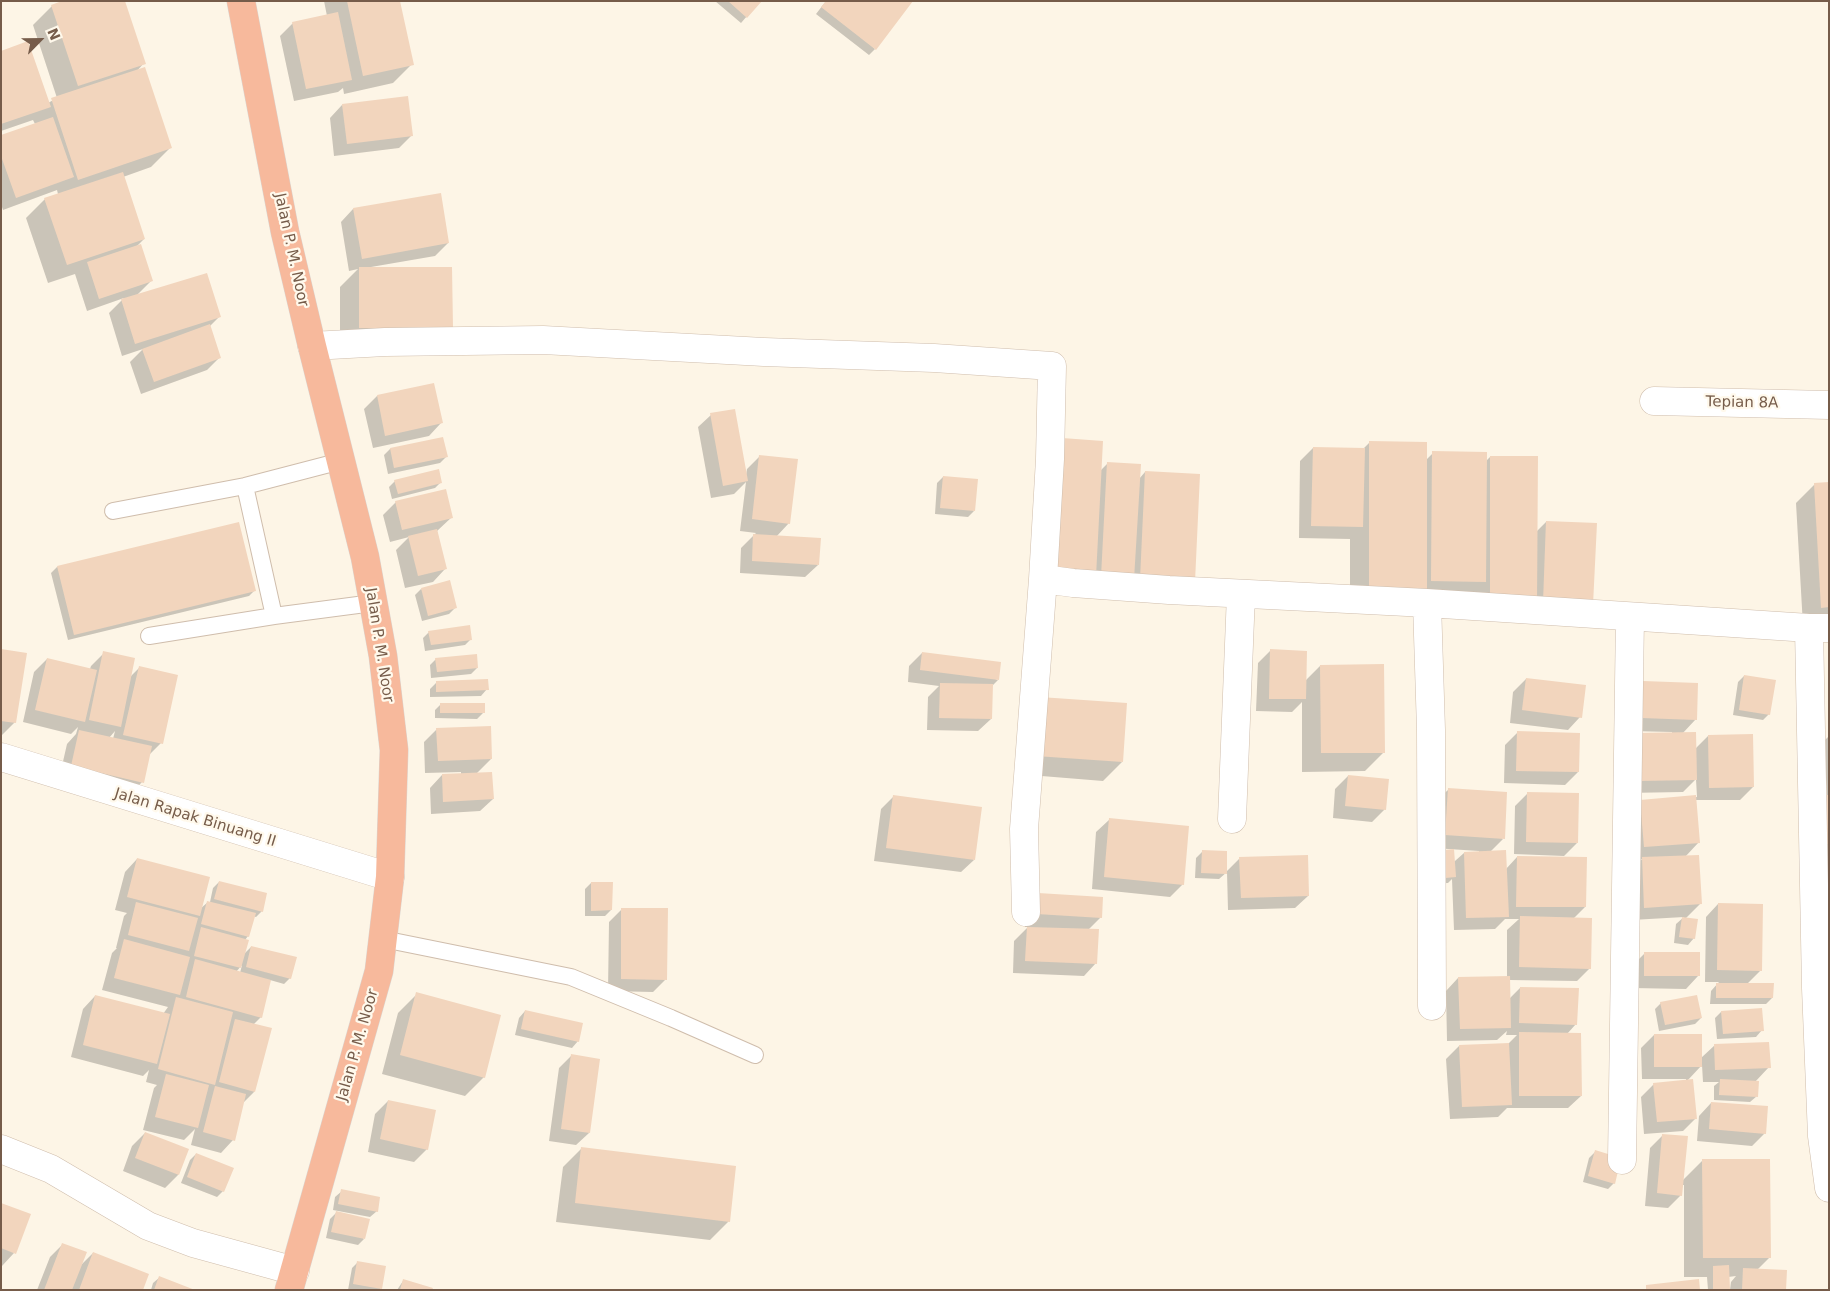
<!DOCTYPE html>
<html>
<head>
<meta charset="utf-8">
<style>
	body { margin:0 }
	#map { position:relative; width:1830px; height:1291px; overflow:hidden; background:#fdf5e6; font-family:"DejaVu Sans",sans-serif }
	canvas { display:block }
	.frame { position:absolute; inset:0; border:2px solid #765c4a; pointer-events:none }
	.north { position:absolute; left:15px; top:15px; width:50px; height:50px; -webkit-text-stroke:4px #fff9ec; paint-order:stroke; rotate:67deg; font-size:14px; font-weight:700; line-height:20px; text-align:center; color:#765c4a }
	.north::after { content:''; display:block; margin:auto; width:18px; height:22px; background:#765c4a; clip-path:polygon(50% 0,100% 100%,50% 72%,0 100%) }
</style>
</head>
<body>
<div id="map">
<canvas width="1830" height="1291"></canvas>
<div class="frame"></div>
<div class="north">N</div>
</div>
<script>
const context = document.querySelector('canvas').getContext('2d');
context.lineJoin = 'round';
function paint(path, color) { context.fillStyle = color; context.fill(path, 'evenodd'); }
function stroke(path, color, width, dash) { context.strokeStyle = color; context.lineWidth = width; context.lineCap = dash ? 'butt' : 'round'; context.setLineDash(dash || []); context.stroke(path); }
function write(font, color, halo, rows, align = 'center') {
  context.font = font + ' "DejaVu Sans",sans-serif'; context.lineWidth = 4.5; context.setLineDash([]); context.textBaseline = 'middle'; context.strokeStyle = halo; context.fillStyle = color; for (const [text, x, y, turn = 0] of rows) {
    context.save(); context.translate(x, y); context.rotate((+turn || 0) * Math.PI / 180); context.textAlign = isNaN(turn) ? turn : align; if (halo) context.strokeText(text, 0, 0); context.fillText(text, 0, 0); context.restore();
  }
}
const shadow = new Path2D(`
	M324 1H399L412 64 393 83 344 94 343 88 338 92 294 101 280 36 293 23 327 16Z
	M715 1H760L741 23Z
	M826 1 875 49 869 55 816 14Z
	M52 6 144 63 136 72 170 148 151 167 123 177 144 239 135 248 151 281 136 296 219 317 209 327 220 357 207 370 141 394 130 362 143 349 122 356 109 313 124 298 87 311 75 274 48 283 26 218 45 199 58 194 57 190 3 210 1 204V136L35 124 33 120 1 131V52L48 103 57 98 33 25Z
	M342 105 412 135 399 148 334 156 330 118Z
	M353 209 448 243 435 256 371 267 451 327 340 346V287L358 269 349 271 341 222Z
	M433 384 441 423 429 436 373 448 364 409 377 396Z
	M711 415 746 475 747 469 760 456 789 523 776 537 818 565 805 577 740 573 741 548 756 533 740 531 746 482 734 494 711 498 698 427Z
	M442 438 446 457 440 463 388 474 384 455 390 449Z
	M1369 443 1426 460 1433 453 1485 462 1490 457 1536 532 1546 522 1592 604 1350 607V539L1299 538 1300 461 1313 448 1363 449Z
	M1108 463 1139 479 1145 472 1194 582 1089 589 1101 470Z
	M943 477 974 511 968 517 935 514 937 483Z
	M395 481 441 482 435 488 392 499 389 487Z
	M1815 484H1829V624L1803 626 1796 503Z
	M396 502 452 517 437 531 445 569 433 582 405 588 396 550 409 537 390 542 383 515Z
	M57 567 255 590 249 596 68 640 51 573Z
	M421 589 455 608 449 614 422 621 415 595Z
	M429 632 471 639 465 645 425 651 423 638Z
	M1 650 15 722 2 735H1Z
	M1271 650 1305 681 1320 666 1384 752 1365 771 1302 772V702L1292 712 1256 711 1258 663Z
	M104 653 130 677 139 668 161 743 148 756 142 782 130 795 59 779 67 744 76 734 78 727 71 734 23 722 34 672 47 659 90 669 91 666ZM115 731 113 739 109 738Z
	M922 653 998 680 992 686 991 719 978 731 927 730 928 697 939 686 908 682 909 666Z
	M436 659 477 668 471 674 431 678 430 665Z
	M1744 676 1769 714 1763 720 1733 715 1738 682Z
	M1526 679 1580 717 1568 730 1510 723 1513 692Z
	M1643 682 1696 719 1682 734 1695 749 1708 736 1753 787 1740 800H1695L1699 842 1685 857 1700 904 1686 918 1694 938 1688 945 1674 943 1676 924 1684 917 1632 920 1629 871 1642 859H1632L1641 801 1697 797 1696 779 1683 792 1625 793 1672 734V732L1630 731 1631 695Z
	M436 683 487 689 481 696 430 697V689Z
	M441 704 483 713 477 719 435 718V710Z
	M1021 718 1122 762 1103 781 1017 774Z
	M437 729 491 759 476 774 493 799 480 811 431 814 430 788 442 775 461 774V772L425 773 424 742Z
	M1518 732 1578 772 1565 785 1504 783 1505 745Z
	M1829 736V856H1815L1814 809 1827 797 1824 741Z
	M1348 776 1385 809 1372 822 1333 818 1335 789Z
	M1448 790 1503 839 1490 852 1506 869 1517 857 1585 907 1573 919 1590 968 1577 981 1509 980V999L1520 988 1576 1024 1567 1034 1581 1096 1568 1108H1507L1498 1117 1450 1119 1446 1059 1459 1046 1508 1044 1517 1035H1506L1507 1031 1497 1040 1447 1041 1446 991 1458 978 1507 977V930L1519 919H1505L1495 929 1454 930 1452 879 1448 883 1429 884 1464 853H1479V851L1433 848 1435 802Z
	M1527 794 1577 843 1564 856 1514 854 1515 806Z
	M894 796 974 860 961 872 874 861 881 809Z
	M1109 820 1183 884 1170 897 1092 889 1096 832Z
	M1202 852 1226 872 1239 859 1308 896 1295 908 1228 910 1227 872 1219 879 1195 878 1196 858Z
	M137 859 200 909 208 902H210L213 888 219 882 262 911 256 917 253 916 248 936 245 940 243 955 251 947 290 978 284 984 270 980 261 1017 253 1025 254 1092 242 1104 233 1140 221 1153 191 1145 195 1129 184 1140 143 1130 154 1088 157 1085 146 1082 149 1070 143 1076 71 1057 83 1009 95 996 163 1014 168 1007 102 990 112 953 117 948H116L124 916 127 913 115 910 125 872ZM242 965 240 973 236 972Z
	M1824 859H1829V925H1815Z
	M591 883 611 910 605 916H585V889Z
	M1718 904 1761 970 1747 984 1772 998 1766 1004H1710L1711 991 1719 982H1705L1706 917Z
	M1026 907 1101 917 1088 930 1096 963 1084 976 1013 973 1014 941 1028 927H1025Z
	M622 909 666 979 653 992 608 991 609 922Z
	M1645 953 1698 976 1686 989 1632 988V966Z
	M417 994 484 1077 465 1096 382 1074 398 1013Z
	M1661 1003 1701 1018 1695 1024 1659 1031 1655 1009Z
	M525 1011 578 1041 572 1048 515 1035 519 1018Z
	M1721 1012 1762 1030 1756 1037 1717 1039 1715 1018Z
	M1654 1035 1701 1058 1715 1045 1769 1067 1755 1082 1757 1096 1750 1102 1714 1100V1086L1719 1082H1703L1702 1065 1687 1081 1696 1118 1683 1131 1644 1134 1641 1097 1654 1084 1686 1081V1079H1642L1641 1048Z
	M571 1056 589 1133 576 1145 549 1141 559 1068Z
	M388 1101 427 1149 414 1162 368 1152 375 1114Z
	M1711 1103 1765 1133 1752 1146 1697 1141 1699 1116Z
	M145 1133 187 1150 178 1175 165 1188 123 1171 132 1146Z
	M1663 1135 1682 1181 1703 1160 1770 1257 1757 1270 1785 1290H1730L1731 1282 1736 1276 1728 1277V1290H1708L1707 1277H1684V1185H1682L1681 1195 1668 1208 1645 1206 1650 1148Z
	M582 1148 729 1221 710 1240 556 1222 563 1167Z
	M1595 1152 1614 1183 1608 1189 1583 1182 1589 1158Z
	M196 1154 223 1191 217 1197 181 1183 190 1160Z
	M342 1191 377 1211 370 1217 333 1210 335 1197Z
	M1 1204 14 1253 2 1266H1Z
	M336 1213 364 1239 358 1245 326 1238 330 1219Z
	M63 1244 79 1267 93 1253 142 1290H37L50 1257Z
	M358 1262 381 1289 380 1290H348L352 1268Z
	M160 1277 191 1290H151L153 1283Z
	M403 1281 431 1290H397Z`);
const building = new Path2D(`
	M62 1H125L146 64 78 86 51 5Z
	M347 1H400L414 65 363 76Z
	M728 1H762L747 18Z
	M826 1H913L876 50 821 7Z
	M338 12 352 80 306 89 292 22Z
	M28 41 51 107 1 124V51Z
	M145 67 172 148 78 180 51 98Z
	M408 96 413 136 347 144 342 104Z
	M53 117 74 177 16 198 1 156V135Z
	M123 172 145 239 67 265 44 198Z
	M441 193 449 243 362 259 353 208Z
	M141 244 153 281 99 299 87 262Z
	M359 267H452L453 328H359Z
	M207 273 221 317 135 344 121 299Z
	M210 324 221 358 154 382 142 349Z
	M434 383 443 423 385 436 377 395Z
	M735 409 748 481 723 486 710 413Z
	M443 437 448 457 394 468 390 448Z
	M1062 438 1103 441 1096 576 1054 574Z
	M1369 441 1427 442V589L1369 588Z
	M1313 447 1365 448 1363 527 1311 526Z
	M1432 451 1487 452 1486 582 1431 581Z
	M759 455 798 459 790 524 752 519Z
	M1490 456H1538L1537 599H1490Z
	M1107 462 1141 464 1134 579 1101 577Z
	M439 469 442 483 398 494 394 480Z
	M1145 471 1200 474 1195 582 1140 580Z
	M943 476 978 479 975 511 940 508Z
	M1829 482V607L1821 608 1814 483Z
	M446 489 453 518 402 530 395 501Z
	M1546 521 1597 523 1593 605 1543 603Z
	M239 522 256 591 74 635 57 566Z
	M437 529 447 569 418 576 408 536Z
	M753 534 821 538 819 565 752 561Z
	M450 580 457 608 428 616 421 588Z
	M470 625 472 640 431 645 428 631Z
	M1 649 27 653 16 723 1 721Z
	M1270 649 1307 651 1306 699H1269Z
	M103 651 135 658 121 727 89 720Z
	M922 652 1001 662 999 680 920 670Z
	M477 654 478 668 437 672 435 658Z
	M47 658 97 670 85 722 35 710Z
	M1384 664 1385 753H1321L1320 665Z
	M139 666 178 675 163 744 123 735Z
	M1744 675 1776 680 1770 715 1739 710Z
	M1526 678 1586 685 1582 718 1522 710Z
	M488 679 489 690 436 692V681Z
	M1643 681 1698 683 1697 720 1642 718Z
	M940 683 993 684 992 719 939 718Z
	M1040 697 1127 703 1123 762 1036 756Z
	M440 703H485V713H440Z
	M491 726 492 759 438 761 436 728Z
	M79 730 152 746 144 783 71 766Z
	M1517 731 1580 733 1579 772 1516 771Z
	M1696 732 1697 780 1637 781 1636 733Z
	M1753 734 1754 787 1709 788 1708 735Z
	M492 772 494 799 443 802 442 774Z
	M1348 775 1389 779 1386 810 1345 806Z
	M1448 788 1507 792 1505 839 1445 835Z
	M1527 792 1579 793 1578 843 1526 842Z
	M893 795 982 807 975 860 886 848Z
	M1696 795 1700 843 1644 847 1640 800Z
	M1826 795H1829V844H1827Z
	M1109 818 1189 826 1184 885 1104 877Z
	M1454 849 1456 877 1434 879 1433 851Z
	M1202 850 1227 851V874L1201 873Z
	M1506 850 1509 917 1466 918 1464 852Z
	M1308 855 1309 896 1241 898 1239 857Z
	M1699 855 1702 904 1644 908 1642 857Z
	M1517 856 1587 857 1586 907H1516Z
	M137 858 210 877 200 916 127 897Z
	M219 881 267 893 263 912 214 899Z
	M591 882H613L612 910 591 911Z
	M1038 893 1103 897 1102 918 1037 914Z
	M207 901 256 913 249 937 201 924Z
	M136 902 198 918 189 951 128 935Z
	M1718 903 1763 904 1762 971 1717 970Z
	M621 908H668L667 980 621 979Z
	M1520 916 1592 918 1591 969 1519 967Z
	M1682 917 1698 919 1695 939 1679 937Z
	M201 927 249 940 241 968 194 956Z
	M1027 927 1099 929 1097 964 1025 961Z
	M124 939 190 957 180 995 114 978Z
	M251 946 297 957 291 979 246 967Z
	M1644 952H1700V976H1644Z
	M195 959 271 980 262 1018 186 997Z
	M1510 976 1511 1028 1460 1029 1458 977Z
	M1716 983H1774L1773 998H1716Z
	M1520 987 1579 988 1577 1025 1519 1023Z
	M416 992 501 1015 485 1078 400 1055Z
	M95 995 170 1014 157 1064 83 1045Z
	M1697 995 1702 1018 1665 1025 1660 1002Z
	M176 997 233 1012 215 1085 158 1069Z
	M1762 1008 1764 1031 1723 1034 1721 1011Z
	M525 1010 583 1023 579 1042 521 1029Z
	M235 1019 272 1028 255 1092 219 1082Z
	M1519 1032 1581 1033 1582 1096H1519Z
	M1654 1034H1702V1067H1654Z
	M1769 1042 1771 1068 1715 1070 1714 1044Z
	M1509 1043 1512 1105 1462 1107 1459 1045Z
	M571 1054 600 1059 590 1133 561 1129Z
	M166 1074 209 1085 198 1128 155 1117Z
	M1693 1079 1697 1119 1657 1122 1653 1083Z
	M1720 1079 1759 1081 1758 1097 1719 1095Z
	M215 1086 246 1094 235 1141 203 1132Z
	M388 1100 436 1110 428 1150 380 1139Z
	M1711 1102 1768 1106 1766 1134 1709 1129Z
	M145 1132 189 1149 179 1175 135 1158Z
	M1662 1134 1688 1136 1682 1196 1657 1193Z
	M581 1147 736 1166 730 1222 575 1203Z
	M1595 1150 1621 1158 1615 1184 1588 1176Z
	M196 1153 234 1168 224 1192 187 1177Z
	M1702 1159H1770L1771 1258H1703Z
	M341 1189 380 1197 378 1212 338 1204Z
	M1 1203 31 1214 16 1254 1 1248Z
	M336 1211 370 1219 365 1239 331 1232Z
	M62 1243 87 1252 72 1290H44Z
	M93 1252 149 1274 143 1290H79Z
	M357 1261 386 1266 382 1289 353 1284Z
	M1729 1265 1730 1290H1713V1266Z
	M1743 1268 1787 1270 1786 1290H1742Z
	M159 1276 195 1290H154Z
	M403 1279 433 1288 432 1290H400Z
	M1699 1279 1700 1290H1646V1285Z`);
const lane = new Path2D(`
	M245 486 274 616 373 603
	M113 511 245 486 341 461
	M149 636 274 616
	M383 939 571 977 671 1018 755 1055`);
const street = new Path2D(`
	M312 346 385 342 543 340 764 352 934 358 1052 366 1050 459 1043 579 1073 583 1169 590 1427 603 1809 628H1829
	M1654 401 1829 405
	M1427 603 1431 730 1432 1006
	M1809 628 1816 988 1822 1136 1829 1188
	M1 757 390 877
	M1232 819 1241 594
	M1026 912 1024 829 1043 579
	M1 1149 51 1169 148 1226 193 1243 295 1271
	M1622 1160 1630 617`);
const highway = new Path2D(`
	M241 1 285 232 312 346 365 557 383 656 394 750 390 877 379 971 289 1290`);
const streetNames = [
	["Jalan P. M. Noor",291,250,78],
	["Tepian 8A",1742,403,1],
	["Jalan P. M. Noor",379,645,81],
	["Jalan Rapak Binuang II",195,818,17],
	["Jalan P. M. Noor",358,1045,-74]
];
paint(shadow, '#0003');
paint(building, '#f2d5bd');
stroke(lane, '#cfbdac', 18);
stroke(street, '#cfbdac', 29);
stroke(highway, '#dbd5d0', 29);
stroke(lane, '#fff', 16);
stroke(street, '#fff', 28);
stroke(highway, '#f7b99c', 28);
write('15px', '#765c4a', '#fff9ec', streetNames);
</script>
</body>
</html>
